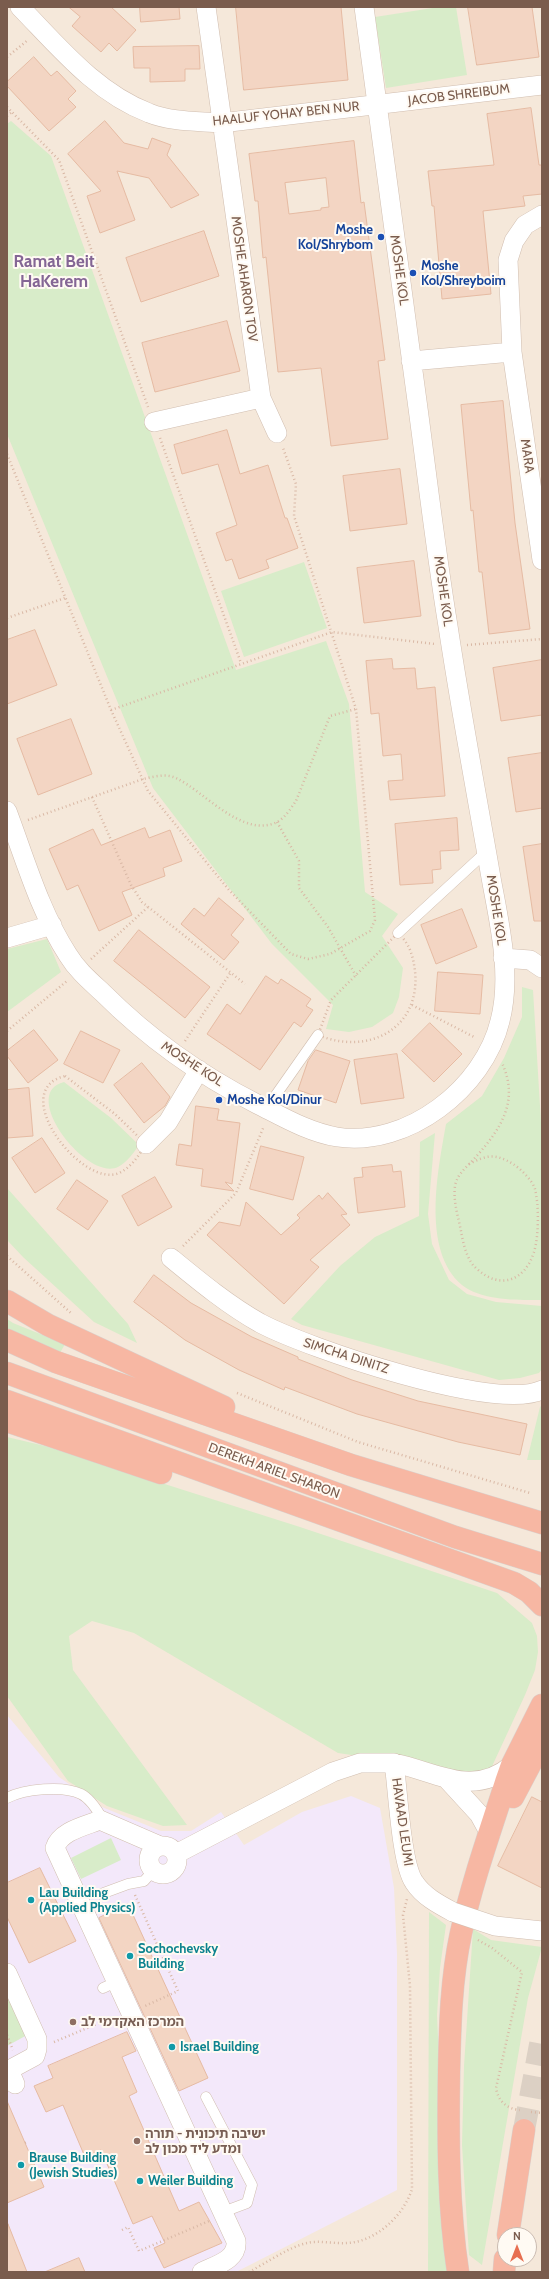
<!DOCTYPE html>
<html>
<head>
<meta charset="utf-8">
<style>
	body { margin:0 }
	#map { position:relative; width:549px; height:2279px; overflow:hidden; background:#fdf6ec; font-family:Cabin,sans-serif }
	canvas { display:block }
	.frame { position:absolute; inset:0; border:8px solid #7a5c4d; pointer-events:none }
	.north { position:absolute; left:497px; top:2227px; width:40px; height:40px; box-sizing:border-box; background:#fffaf3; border:1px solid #cabbb1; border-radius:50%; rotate:0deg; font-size:11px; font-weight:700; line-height:16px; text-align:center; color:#7a5c4d }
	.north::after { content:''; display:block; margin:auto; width:14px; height:18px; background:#e76f51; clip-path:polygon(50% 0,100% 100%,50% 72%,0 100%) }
</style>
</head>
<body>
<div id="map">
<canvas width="549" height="2279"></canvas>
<div class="frame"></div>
<div class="north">N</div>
</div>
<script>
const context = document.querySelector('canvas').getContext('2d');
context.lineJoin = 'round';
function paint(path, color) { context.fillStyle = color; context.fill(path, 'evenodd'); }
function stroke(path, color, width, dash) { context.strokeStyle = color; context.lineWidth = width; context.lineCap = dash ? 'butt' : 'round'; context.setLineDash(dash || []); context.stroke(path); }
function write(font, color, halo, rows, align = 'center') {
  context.font = font + ' Cabin,"Noto Sans Hebrew",sans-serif'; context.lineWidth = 4; context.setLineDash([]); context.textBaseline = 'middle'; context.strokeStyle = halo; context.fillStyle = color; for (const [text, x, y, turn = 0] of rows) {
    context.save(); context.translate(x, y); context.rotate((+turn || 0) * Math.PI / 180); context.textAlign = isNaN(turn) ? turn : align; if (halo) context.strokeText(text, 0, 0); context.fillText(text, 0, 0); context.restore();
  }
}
const residential = new Path2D(`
	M7 7H542V2272H7ZM505 2235H529V2259H505Z`);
const education = new Path2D(`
	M7 1715 59 1777 102 1807 161 1831H191L221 1812 244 1845 302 1812 351 1796 380 1808 394 1888 397 1954V2190L236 2272H7Z`);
const green = new Path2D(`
	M439 7H456L467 75 386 88 375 17Z
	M11 121 51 156 236 670 326 641 349 704 365 892 398 914 382 936 403 968 399 997 393 1013 372 1027 349 1032 326 1029 333 1005 272 944 153 788 7 434V124Z
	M304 562 327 628 244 657 221 591Z
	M47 939 61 972 7 1012V949Z
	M522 987 533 990 542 1139V1300C518 1300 482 1301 462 1285 421 1250 438 1170 446 1124L482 1096 504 1058 522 1017Z
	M64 1082 111 1118 139 1145C133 1154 127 1162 118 1167 87 1182 18 1093 64 1082Z
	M435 1133 428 1214 432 1244 449 1280 467 1294 496 1302 542 1306V1369L539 1373 520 1378 499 1380 302 1325 291 1319 340 1266 375 1237 419 1216 420 1142Z
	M7 1188 128 1324 137 1343 94 1322 23 1257 7 1240Z
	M7 1319 13 1323 65 1344 60 1353 7 1331Z
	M542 1405V1460H527L540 1407Z
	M7 1437 45 1446 300 1527 497 1593 532 1623 537 1636 538 1652 535 1670 525 1695 488 1775 338 1753 134 1633 92 1621 69 1636 73 1670 187 1825 163 1826 107 1806 68 1781 7 1696Z
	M111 1838 121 1860 81 1879 71 1858Z
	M429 1912 446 1925 440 1968 437 2015 447 2242 450 2272H428Z
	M473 1929 491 1940 542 1947 528 1998 482 2265 469 2255 462 2145 464 2066Z
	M7 1987 29 2034 7 2046Z`);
const building = new Path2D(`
	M69 7H111L136 30 117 51 109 43 101 52 72 26 80 17Z
	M140 7H179L180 19 141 22Z
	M236 7H341L348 80 244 90Z
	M468 7H532L539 57 477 65Z
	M199 46 200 69H185V81L150 82V68H134L133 47Z
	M34 57 51 76 57 71 76 91 68 99 76 107 49 131 7 86V82Z
	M531 108 539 165H542V194L523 196 525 206 483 211 491 294 442 299 434 206H432L428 171 494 165 487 114Z
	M105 121 124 143 148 149 152 138 171 145 167 155 199 195 171 208 149 178 117 171 135 220 100 233 87 196 101 191 68 154Z
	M354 141 361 203 364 202 385 360 378 361 388 439 331 446 321 368 278 372 266 257 263 258 258 201H255L249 154ZM326 178 329 207 321 208V210L289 214 285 183Z
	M204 231 219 276 141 302 126 258Z
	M227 321 240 371 155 392 142 343Z
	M503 401 515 523 530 629 489 634 482 572H479L473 510 471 511 461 405Z
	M227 430 240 474 268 465 285 518H287L298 548 266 560 269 568 239 579 232 559 226 561 216 533 237 525 218 464 182 474 174 445Z
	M400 469 407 524 350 531 343 476Z
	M414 561 421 616 364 623 357 568Z
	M35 630 57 685 7 704V640Z
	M392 659 393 669 415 668 417 689 435 687 445 796 390 800 388 781 403 780 401 754 383 756 379 713 371 714 366 661Z
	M542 660V715L501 721 493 668Z
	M71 719 92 774 38 795 17 739Z
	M542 753V808L516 812 508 758Z
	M457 818 459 850 440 851 441 869 432 870 433 883 400 885 395 824Z
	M145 828 149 838 170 830 182 861 163 868 165 876 122 892 132 915 99 931 78 885 67 890 49 849 93 829 101 845Z
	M542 844V921H534L523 847Z
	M219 898 244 919 231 935 239 942 224 960 181 924 194 908 204 916Z
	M462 909 477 947 436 964 421 925Z
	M139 930 210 987 185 1018 114 961Z
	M438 972 483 975 480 1014 435 1011Z
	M266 976 278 984 281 979 311 999 306 1006 313 1010 301 1027 294 1022 260 1070 207 1034 227 1004 240 1014Z
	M430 1023 462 1054 434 1082 402 1051Z
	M34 1030 58 1060 28 1083 7 1056V1051Z
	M81 1031 120 1050 103 1083 64 1064Z
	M316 1050 350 1061 336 1103 298 1090 308 1061Z
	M397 1054 404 1098 361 1104 354 1060Z
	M142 1063 170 1097 165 1106 144 1123 114 1085Z
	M29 1088 33 1136 7 1138V1090Z
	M196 1106 219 1109 217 1120 240 1123 232 1184 225 1182 234 1191 201 1186 203 1169 176 1165 179 1144 191 1146Z
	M42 1138 65 1173 35 1193 12 1158Z
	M261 1146 304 1157 293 1200 250 1189Z
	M392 1165 393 1172 401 1171 405 1207 358 1213 354 1178 363 1177 362 1168Z
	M155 1177 172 1207 138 1226 122 1196Z
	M77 1180 108 1201 88 1230 57 1209Z
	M328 1193 347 1214 341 1215 350 1225 310 1260 319 1267 284 1304 207 1235 219 1222 240 1226 246 1202 281 1235 300 1218 297 1215 319 1195 322 1199Z
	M154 1275 191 1303 252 1337 298 1357V1359L352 1380 418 1401 527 1424 520 1455 458 1442 357 1414 285 1387 284 1390 239 1370 185 1340 134 1302Z
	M532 1797 542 1802V1888L498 1866Z
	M40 1868 76 1941 29 1963 7 1917V1883Z
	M128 1904 208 2078 179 2091 99 1918Z
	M127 2032 136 2051 122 2057 137 2092 129 2096 179 2211 199 2202 222 2243 164 2268 154 2248 165 2243 152 2216 133 2224 101 2150 85 2157 63 2105 46 2112 34 2086 53 2078 48 2066Z
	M7 2101 44 2187 7 2203Z
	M8 2224 27 2272H7Z
	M79 2258 85 2272H45Z`);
const highwayTunnel = new Path2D(`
	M524 2130 542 2034`);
const path = new Path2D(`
	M7 57 28 40
	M7 107 59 160 148 407
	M7 116 12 112
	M160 438 241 663
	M7 454 111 710 148 791 229 890 291 954 308 959 330 954 370 931 375 920 356 709 294 516 296 484 283 448
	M7 618 65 598
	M467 645 542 639
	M111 710 332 632 435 644
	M92 797 131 885 142 902 245 984
	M28 820 143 779C153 777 165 773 176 778 204 791 243 839 277 822 285 818 291 808 296 801L330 716 356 709
	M277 822 299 861V888L328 927 356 976
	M398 933C410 944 413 956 415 971 421 1029 368 1056 318 1035L331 1000Z
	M91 959 148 907
	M412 1005 476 1038
	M7 1031 67 981
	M185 1041 231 972
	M65 1076 115 1114 146 1144C139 1155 132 1167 119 1173 82 1189 6 1090 65 1076Z
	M469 1164C487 1155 495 1153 513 1164 521 1169 532 1180 535 1189 539 1205 539 1236 534 1252 525 1281 500 1290 477 1269 467 1261 463 1243 461 1231 458 1216 453 1201 455 1186 457 1174 466 1168 474 1159 500 1130 520 1102 502 1063
	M183 1246 236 1193 264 1126
	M7 1256 71 1313
	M237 1393 358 1442 530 1493
	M135 1895 178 1991 145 2006
	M478 1940 492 1948 522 1972 496 2088C498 2101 507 2109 520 2110
	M7 2035 13 2050
	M54 2042 111 2018
	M531 2112 542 2113
	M25 2143 28 2142
	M122 2230 128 2227 139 2251 209 2221
	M249 2272C266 2263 289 2247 307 2243 319 2240 334 2244 347 2243 376 2242 404 2215 412 2189L410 1986 403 1915 407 1899`);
const lane = new Path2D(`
	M398 933 486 852
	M266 1109 318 1035
	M7 1798C24 1789 63 1785 81 1794 91 1799 98 1811 103 1820
	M101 1894 128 1884 144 1881 153 1871
	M103 1988 116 1982
	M206 2097 252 2185 247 2203 223 2212`);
const street = new Path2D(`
	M20 7C58 46 96 93 149 113 171 122 198 121 221 123L542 85
	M206 7 261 398 277 433
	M542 215 525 225 514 241 508 260 512 352 542 560
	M411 361 512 352
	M154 422 261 398
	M7 811C25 859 40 912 68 955 77 970 90 981 103 993 148 1038 200 1075 257 1104 283 1117 308 1132 337 1137 407 1148 484 1088 500 1021 513 971 497 915 489 866 475 786 460 706 448 626 435 547 426 466 415 386 397 259 380 133 364 7
	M7 938 52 925
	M503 958 530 960 542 968
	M146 1144 168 1122 199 1070
	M171 1258C199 1281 228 1305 260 1323 307 1348 495 1412 542 1390
	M394 1763C437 1772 473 1798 512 1765
	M446 1778 479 1814 490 1834
	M149 1860a14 14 0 1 1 28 0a14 14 0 1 1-28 0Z
	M160 1846 100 1820C85 1826 60 1831 55 1848L236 2241C238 2260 216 2265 202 2272
	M176 1854 333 1772 360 1763H394C398 1790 401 1863 414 1882 423 1896 438 1904 453 1912
	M7 1973 37 2039V2049L35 2056 9 2070 15 2084`);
const highway = new Path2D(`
	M7 1301 48 1325 224 1407
	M7 1340 56 1362 351 1465 542 1523
	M7 1373 455 1537 542 1564
	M7 1401 514 1583 529 1592 542 1605
	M7 1421 161 1473
	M513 1797 542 1742
	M508 2235 524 2130
	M458 2272C448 2206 448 2139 449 2072 450 2026 451 1979 461 1933 472 1882 490 1832 506 1782L512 1765 542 1705
	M504 2272 505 2259`);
const streetBridge = new Path2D(`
	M453 1912 495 1926 542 1931`);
const markers = [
	[381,237,4,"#1a4fb4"],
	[413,273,4,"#1a4fb4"],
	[219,1100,4,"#1a4fb4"],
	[31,1900,4,"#0f9aa8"],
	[130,1956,4,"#0f9aa8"],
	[73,2022,4,"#8d6e63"],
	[172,2047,4,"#0f9aa8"],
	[137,2141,4,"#8d6e63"],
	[21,2165,4,"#0f9aa8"],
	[140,2181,4,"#0f9aa8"]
];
const streetNames = [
	["JACOB SHREIBUM",459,95,-7],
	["HAALUF YOHAY BEN NUR",286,114,-6],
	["MOSHE KOL",399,270,82],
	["MOSHE AHARON TOV",244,279,82],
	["MARA",527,456,82],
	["MOSHE KOL",443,591,82],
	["MOSHE KOL",496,910,81],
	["MOSHE KOL",192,1064,33],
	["SIMCHA DINITZ",346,1356,18],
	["DEREKH ARIEL SHARON",274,1471,20],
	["HAVAAD LEUMI",402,1822,82]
];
const transitNames = [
	["Moshe",373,230,"right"],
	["Kol/Shrybom",373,245,"right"],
	["Moshe",421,266],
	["Kol/Shreyboim",421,281],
	["Moshe Kol/Dinur",227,1100]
];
const cultureNames = [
	["Lau Building",39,1893],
	["(Applied Physics)",39,1908],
	["Sochochevsky",138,1949],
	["Building",138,1964],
	["Israel Building",180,2047],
	["Brause Building",29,2158],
	["(Jewish Studies)",29,2173],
	["Weiler Building",148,2181]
];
const educationNames = [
	["המרכז האקדמי לב",81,2022],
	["ישיבה תיכונית - תורה",145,2134],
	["ומדע ליד מכון לב",145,2149]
];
const districtNames = [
	["Ramat Beit",54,262],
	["HaKerem",54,282]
];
paint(residential, '#f5e8da');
paint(education, '#f3e8fa');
paint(green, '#d8ecc9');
paint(building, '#f3d5c3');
stroke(building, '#e6bba3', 1);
stroke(highwayTunnel, '#dcd0c4', 22, [22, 11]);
stroke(lane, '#d1beb0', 11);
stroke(street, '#d1beb0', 20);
stroke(highway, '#dad1cd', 23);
stroke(path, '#d9b8a5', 2.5, [1, 3]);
stroke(lane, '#fff', 10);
stroke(street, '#fff', 19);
stroke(highway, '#f7b7a3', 22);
stroke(streetBridge, '#d1beb0', 20, []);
stroke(streetBridge, '#fff', 19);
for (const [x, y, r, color] of markers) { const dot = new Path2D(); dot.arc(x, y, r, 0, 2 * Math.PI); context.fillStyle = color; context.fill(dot); stroke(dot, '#fffaf3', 1.5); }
write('13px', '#7a5c4d', '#fffaf3', streetNames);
write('bold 13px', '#164399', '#fffaf3', transitNames, 'left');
write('bold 13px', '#0d838f', '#fffaf3', cultureNames, 'left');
write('bold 13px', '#785e54', '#fffaf3', educationNames, 'left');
write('bold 17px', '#846695', '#fffaf3', districtNames);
</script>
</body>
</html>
